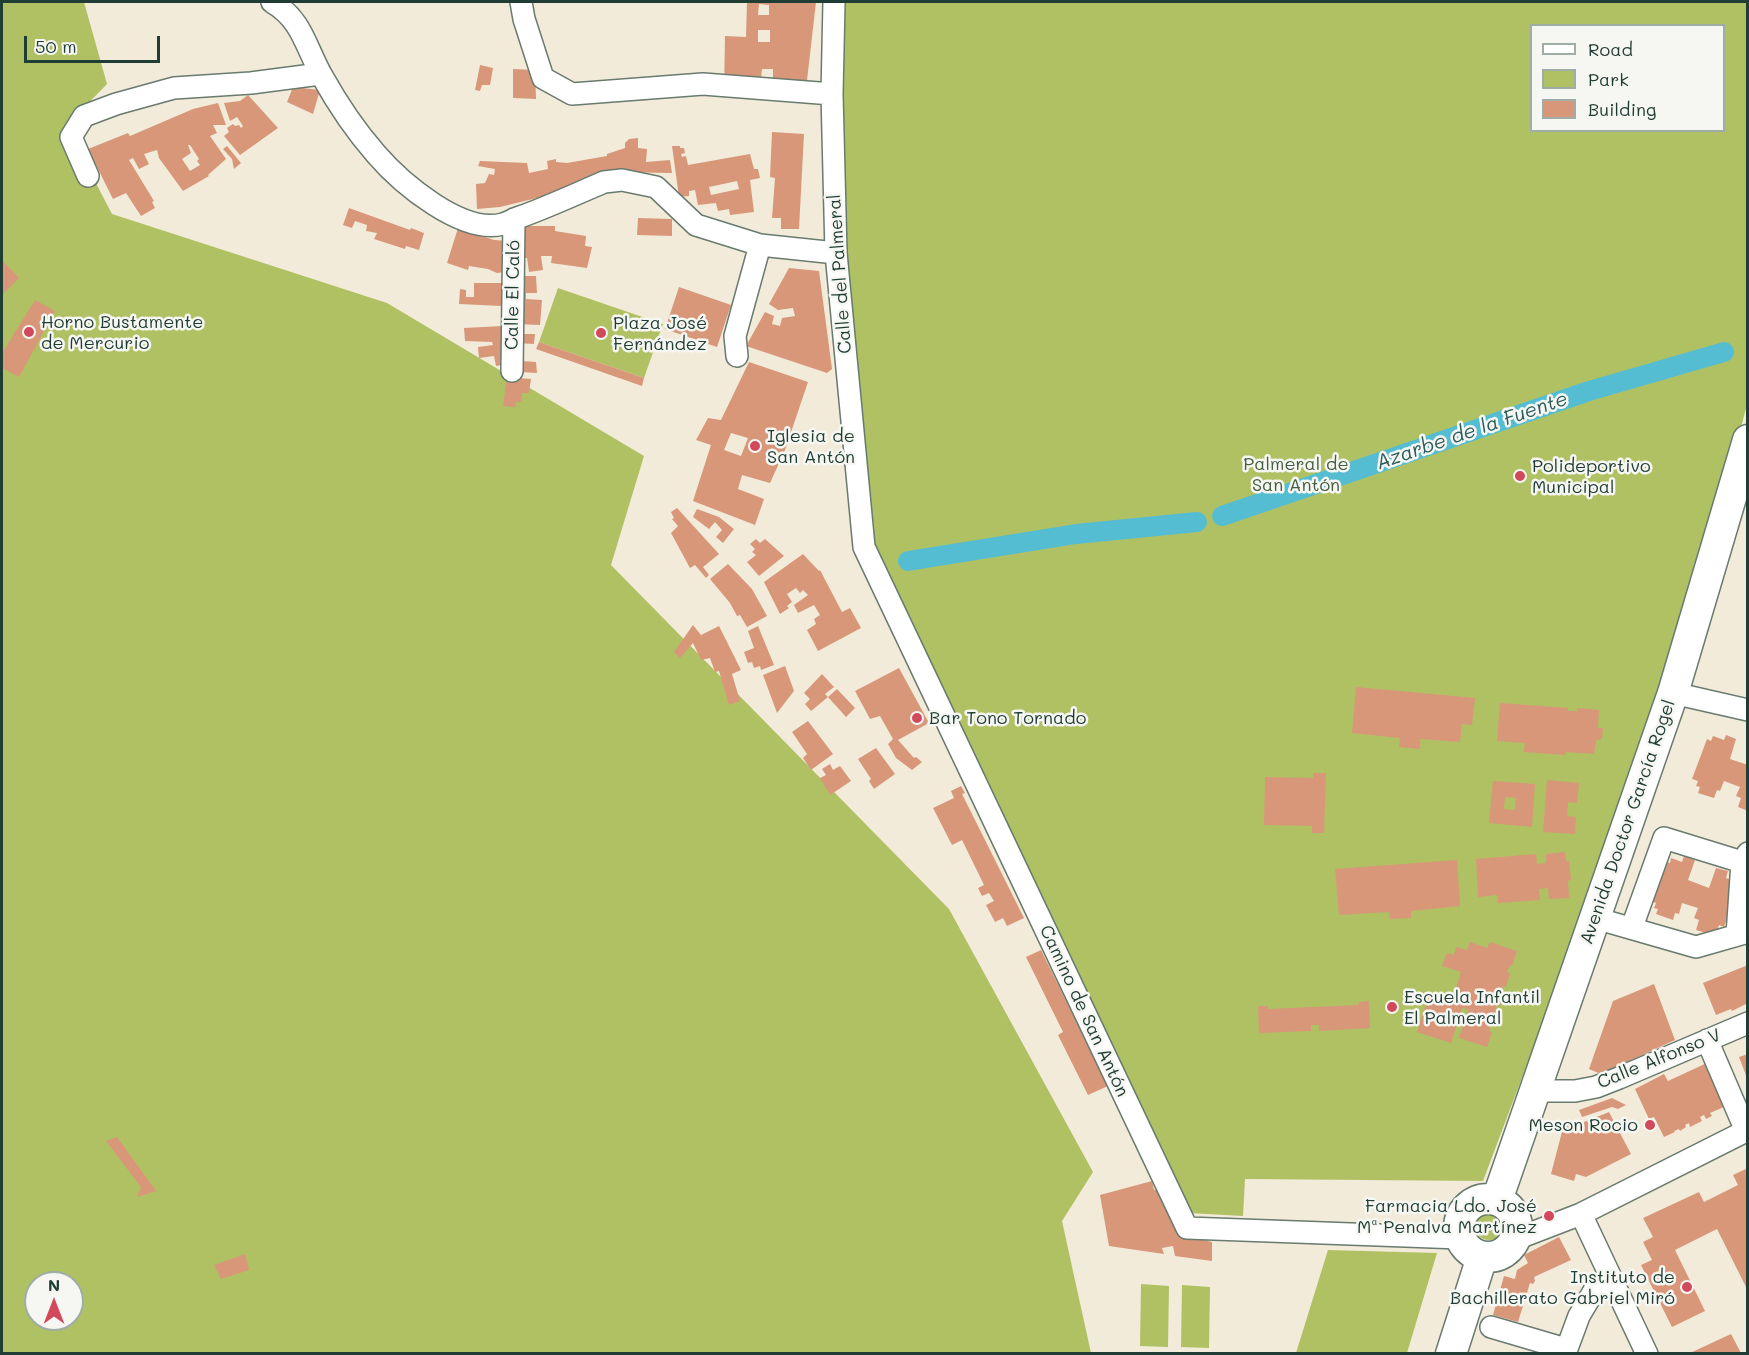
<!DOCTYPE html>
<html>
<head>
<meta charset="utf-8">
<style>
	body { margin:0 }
	#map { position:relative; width:1749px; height:1355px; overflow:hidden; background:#f2ebda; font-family:Mali,sans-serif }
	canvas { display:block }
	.frame { position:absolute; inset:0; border:3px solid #1f3d34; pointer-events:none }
	.legend { position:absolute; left:1530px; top:24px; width:195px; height:108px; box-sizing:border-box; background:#f6f6f2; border:2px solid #a0aca6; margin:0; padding:8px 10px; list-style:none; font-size:18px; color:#1f3d34 }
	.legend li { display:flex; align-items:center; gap:12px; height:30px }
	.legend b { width:30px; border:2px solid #a0aca6 }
	.north { position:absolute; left:24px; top:1271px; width:60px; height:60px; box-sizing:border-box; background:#f6f6f2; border:2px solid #a0aca6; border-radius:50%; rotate:0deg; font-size:16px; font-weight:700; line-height:24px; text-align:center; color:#1f3d34 }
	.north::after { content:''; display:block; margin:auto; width:21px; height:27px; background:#d1495b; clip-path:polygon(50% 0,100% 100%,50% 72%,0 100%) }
	.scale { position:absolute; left:24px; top:36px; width:136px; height:27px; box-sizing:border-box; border:3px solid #1f3d34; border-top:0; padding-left:8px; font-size:18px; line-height:21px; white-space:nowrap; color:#1f3d34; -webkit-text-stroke:4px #f6f6f2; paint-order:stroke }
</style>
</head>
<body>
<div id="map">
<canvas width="1749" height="1355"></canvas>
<div class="frame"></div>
<ul class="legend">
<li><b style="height:8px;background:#fff"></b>Road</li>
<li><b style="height:16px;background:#b0c164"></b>Park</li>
<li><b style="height:16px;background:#d89779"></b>Building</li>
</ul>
<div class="north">N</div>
<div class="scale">50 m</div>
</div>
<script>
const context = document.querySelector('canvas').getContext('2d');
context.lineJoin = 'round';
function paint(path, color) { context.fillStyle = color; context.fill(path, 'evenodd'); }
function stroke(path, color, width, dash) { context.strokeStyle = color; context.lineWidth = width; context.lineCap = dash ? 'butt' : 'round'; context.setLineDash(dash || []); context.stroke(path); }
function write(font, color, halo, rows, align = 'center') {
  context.font = font + ' Mali,sans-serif'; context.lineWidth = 5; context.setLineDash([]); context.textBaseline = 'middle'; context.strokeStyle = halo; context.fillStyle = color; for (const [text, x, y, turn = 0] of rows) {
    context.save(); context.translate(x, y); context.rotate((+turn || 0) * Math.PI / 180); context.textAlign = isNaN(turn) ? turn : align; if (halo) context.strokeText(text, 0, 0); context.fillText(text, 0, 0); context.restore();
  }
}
const green = new Path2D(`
	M2 2H84L107 84 66 126 112 214 387 303 644 456 611 565 949 909 1093 1172 1062 1221 1091 1353 2 1354ZM36 1283H72V1319H36Z
	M844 2H1747V405L1673 677 1483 1181 1245 1179 1243 1216 1189 1213 870 549 839 180ZM1532 26H1724V130H1532Z
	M558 288 663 324 644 378 539 342Z
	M1475 1226a14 14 0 1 1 28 0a14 14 0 1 1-28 0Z
	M1328 1250 1437 1253 1407 1353H1296Z
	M1141 1284 1169 1286 1168 1347 1140 1346Z
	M1182 1285 1210 1287 1209 1348 1181 1347Z`);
const canal = new Path2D(`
	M1222 516 1589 391 1724 352
	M908 561 1076 534 1197 522`);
const building = new Path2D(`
	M747 2H816L805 98 724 94 725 36 746 37ZM759 4 769 5V15H758ZM758 30H770V42H758ZM762 69H773V78H761Z
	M480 65 493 68 490 85H482L480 91 475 90Z
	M513 69 535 70 536 99 513 98Z
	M293 87 320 90 313 114 287 102Z
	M248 95 278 128 240 155 224 136 229 132 227 128 233 124 235 126 239 125 241 128 243 126 237 117 230 121 224 103 240 101Z
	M218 103 226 125H213L217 133 210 136 226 159 208 175 209 176 183 191 159 158 157 150 144 154 149 164 139 169 133 158 129 160 154 201 152 202 155 208 141 216 126 193 113 199 88 149 128 133 130 136 193 109ZM188 145H190L199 159 197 161 200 165 190 171 182 159 191 153Z
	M772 132 804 134 799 229H781V218H772L775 178 770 177Z
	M638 138V148L647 149 646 162 670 160 672 173 611 172 545 196 500 207 477 209 476 184 485 183 489 174 494 175 495 169 478 166 480 161 527 163 529 173 548 169 547 161 556 159V162L567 163 607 156V154L625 148V143L629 139Z
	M227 146 241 163 234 169 232 159 223 149Z
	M672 146H680V148H684L685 153 681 154 682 157 686 156 688 165 750 154 754 169H758L760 178 750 180 754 212 730 215 729 209 718 211 716 203 698 205 695 190 689 191V196L679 197ZM737 181 739 189 711 195 709 187Z
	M349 208 410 230 411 228 424 233 419 250 406 246 405 249 374 239 377 233 366 231 367 225 355 221 352 228 343 225Z
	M638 218 672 219V236L637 235Z
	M521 226H555V231L586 236 585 246 592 247 587 268 551 263 552 256H541L543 270 529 272 527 258H516Z
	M458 228 494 240 509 241 505 272 497 273 488 269 469 266 468 270 447 263Z
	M2 260 19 278 2 295Z
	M789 268 819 271 832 369 827 373 746 346 765 312 774 316 772 324 780 326 782 318 795 316 793 308 778 310 769 304Z
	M515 276H536L537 293H526V299L542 300 540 325 514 324Z
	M474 283H503L502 306 459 304 460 289 466 290V297H474Z
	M679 287 731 305 717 347 665 329Z
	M35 300 55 311 19 377 2 368V353Z
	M503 326 507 364 496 366 494 356 479 358 478 347 493 345 492 342 465 341 464 328Z
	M518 334H535L534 344 517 343Z
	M539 342 644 378 642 386 536 349Z
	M522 361 536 362 537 373 521 372Z
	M749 362 808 382 785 450 770 483 742 475 738 489 764 499 755 525 693 501 711 445 696 440 708 418 721 420ZM731 433 748 438 741 456 724 450Z
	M507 377 531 379 529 393H522L521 402H516L515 407 503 406Z
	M677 508 719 554 703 567 709 575 706 578 695 565 690 568 671 533 678 526 672 519 674 518 671 512Z
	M697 509 719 517 734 529 723 543 716 537 722 530 715 522 709 529 693 517Z
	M756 539 760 543 765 539 784 556 759 576 747 562 756 555 752 552 755 549 750 544Z
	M803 554 819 571 820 570 842 612 850 608 861 628 818 651 807 630 816 624 814 619 820 615 814 605 798 613 794 605 808 595 803 590 800 593 796 588 787 594 792 602 787 606 789 608 780 614 764 582Z
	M728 564 752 589 767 616 747 627 740 615 737 616 730 603 710 579Z
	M693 625 701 635 719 626 741 670 732 674 740 701 729 705 719 671 715 672 710 658 701 660 693 643 680 658 674 652Z
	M758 626 774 665 761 670 760 666 754 668 752 662 748 663 744 652 754 648 748 631Z
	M785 666 794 691 777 713 763 675Z
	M899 668 929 723 898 740 914 758 916 757 922 762 912 770 896 758 888 744 893 739 880 716 870 719 855 691Z
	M822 674 834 687 825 694 828 697 811 711 805 704 810 699 804 693Z
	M1356 687 1475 698 1472 725 1462 724 1460 742 1420 739V749L1399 747 1400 738 1352 733Z
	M837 689 855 708 846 717 828 697Z
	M1500 703 1568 708V711H1577V708L1599 710 1598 728H1603L1602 739 1596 740 1594 754 1566 752 1565 755 1524 752 1525 743 1497 741Z
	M808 721 833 754 811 770 803 758 807 754 792 732Z
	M1726 735 1736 739 1730 759 1748 765V811L1738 807 1741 798 1736 796 1740 787 1724 781 1720 791 1717 790 1714 798 1698 793 1700 787 1696 786 1698 781 1692 779 1707 739 1711 741 1713 736 1724 740Z
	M876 748 895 774 874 789 869 781 871 779 858 759Z
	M830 764 833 770 840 766 851 781 830 795 820 778 826 775 822 769Z
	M1313 773H1326L1324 833H1312V826L1264 825 1265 777 1313 778Z
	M1547 780 1579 783 1577 803 1568 802 1567 816 1576 817 1575 834 1543 832Z
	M1493 781 1535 784 1532 827 1489 823ZM1505 797 1516 798 1515 810 1504 809Z
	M961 786 965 793 962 794 1024 918 1007 926 1003 918 995 922 986 905 994 901 989 893 982 896 978 888 984 885 962 840 952 845 933 808 954 798 951 791Z
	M1565 852 1566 861H1569L1571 880 1568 881 1569 898 1549 899 1548 888 1539 889 1540 900 1498 903 1497 895 1478 897 1476 859 1536 854 1537 864 1546 863V854Z
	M1684 856 1695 860 1688 880 1709 888 1716 868 1728 871 1726 878 1735 881 1738 886 1724 927 1719 925 1717 931 1714 930 1712 935 1696 930 1699 920 1694 918 1698 908 1682 903 1679 914 1675 913 1673 920 1656 914 1658 909 1654 908 1656 903 1651 901 1665 861 1670 863 1671 858 1682 862Z
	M1457 860 1460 906 1411 911V918L1390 919 1389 912 1339 915 1335 869Z
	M1470 942 1487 948 1490 942 1517 951 1512 966 1510 965 1507 972 1510 973 1506 987 1503 986 1501 992 1504 993 1500 1006 1497 1005 1495 1011 1498 1012 1494 1026 1491 1025 1489 1031 1492 1032 1487 1047 1459 1038 1468 1010 1462 1008 1451 1043 1417 1032 1428 997 1451 1004 1461 972 1442 966 1447 953 1454 955 1456 947 1467 950Z
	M1041 950 1108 1086 1088 1095 1058 1035 1063 1032 1026 957Z
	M1748 965V1003L1732 1011 1731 1009 1716 1015 1703 983Z
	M1654 984 1675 1040 1601 1074 1589 1069 1613 1001Z
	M1369 1001 1370 1028 1319 1031V1025H1311V1031L1259 1033 1258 1006H1268V1009L1358 1005 1359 1002Z
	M1748 1054V1078H1747L1739 1057Z
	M1709 1062 1726 1106 1710 1113 1712 1116 1706 1119 1704 1115 1700 1117 1702 1121 1690 1127 1689 1123 1685 1125 1686 1127 1680 1131 1679 1129 1674 1131 1675 1132 1664 1137 1654 1117 1649 1119 1635 1089 1664 1074 1668 1081Z
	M1612 1098 1626 1105 1618 1109 1612 1107 1582 1117 1579 1110Z
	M1609 1112 1631 1154 1586 1177 1576 1174 1574 1181 1551 1174 1564 1124 1578 1128 1579 1124Z
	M117 1137 156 1191 137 1197 141 1187 106 1141Z
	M1748 1168V1291L1717 1229 1675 1250 1705 1311 1672 1327 1641 1265 1652 1260 1643 1242 1653 1237 1643 1218 1699 1192 1704 1202 1738 1185 1733 1175Z
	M1152 1181 1154 1190 1157 1189 1167 1211 1188 1233 1195 1238 1212 1242V1261L1175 1256 1173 1246 1162 1248 1164 1254 1109 1246 1100 1195Z
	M1559 1237 1571 1260 1534 1277 1535 1281 1533 1284 1530 1283 1518 1322 1493 1315 1504 1276 1515 1279 1517 1270 1528 1263 1524 1255Z
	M245 1254 249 1270 221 1279 214 1265Z
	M1731 1334 1741 1353H1690Z`);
const street = new Path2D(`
	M272 2C302 19 306 48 322 76 337 103 355 130 376 154 401 183 462 235 503 224 509 222 514 219 520 217 548 207 576 194 604 182L622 180 656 187 696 225 760 245 836 253
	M521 2 524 19 543 78 572 94 703 84 832 94
	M834 2 832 94 836 253 864 547 1187 1228 1460 1238
	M88 176 71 137 84 116 116 104 174 88 251 83 320 74
	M737 356 735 336 760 245
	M512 371 514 219
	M1673 693 1748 710
	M1595 918 1696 947 1748 932
	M1632 927 1664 838 1742 862
	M1737 935 1742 862 1748 853
	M1707 1040 1746 1131
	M1534 1091H1575L1596 1087 1619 1078 1748 1023
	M1581 1214 1647 1354
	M1516 1239 1581 1214 1748 1130
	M1491 1327 1566 1349
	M1565 1354 1579 1316 1595 1289 1609 1278`);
const secondary = new Path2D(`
	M1459 1228a29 29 0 1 1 58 0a29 29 0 1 1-58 0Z
	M1497 1200 1673 693 1748 440
	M1451 1354 1482 1257`);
const markers = [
	[29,332,6,"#d1495b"],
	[601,333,6,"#d1495b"],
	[755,446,6,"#d1495b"],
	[1520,476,6,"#d1495b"],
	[917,718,6,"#d1495b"],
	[1392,1007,6,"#d1495b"],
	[1650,1125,6,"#d1495b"],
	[1549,1216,6,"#d1495b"],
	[1687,1287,6,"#d1495b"]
];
const streetNames = [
	["Calle del Palmeral",840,274,-94],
	["Calle El Caló",513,295,-89],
	["Avenida Doctor García Rogel",1628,822,-71],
	["Camino de San Antón",1084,1011,65],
	["Calle Alfonso V",1659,1059,-22]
];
const poiNames = [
	["Horno Bustamente",41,322],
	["de Mercurio",41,343],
	["Plaza José",613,323],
	["Fernández",613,344],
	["Iglesia de",767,436],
	["San Antón",767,457],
	["Polideportivo",1532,466],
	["Municipal",1532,487],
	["Bar Tono Tornado",929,718],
	["Escuela Infantil",1404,997],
	["El Palmeral",1404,1018],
	["Meson Rocio",1638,1125,"right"],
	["Farmacia Ldo. José",1537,1206,"right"],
	["Mª Penalva Martínez",1537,1227,"right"],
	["Instituto de",1675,1277,"right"],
	["Bachillerato Gabriel Miró",1675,1298,"right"]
];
const parkNames = [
	["Palmeral de",1296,464],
	["San Antón",1296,485]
];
const waterNames = [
	["Azarbe de la Fuente",1472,431,-19]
];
paint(green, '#b0c164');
stroke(canal, '#55bdd2', 20);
paint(building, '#d89779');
stroke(street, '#697a6e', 24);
stroke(secondary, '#697a6e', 33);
stroke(street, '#fff', 21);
stroke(secondary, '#fff', 30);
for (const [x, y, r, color] of markers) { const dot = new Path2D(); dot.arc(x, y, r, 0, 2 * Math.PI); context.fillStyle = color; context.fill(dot); stroke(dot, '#f6f6f2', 2); }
write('18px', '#1f3d34', '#f6f6f2', streetNames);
write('18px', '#1f3d34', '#f6f6f2', poiNames, 'left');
write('18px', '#435e40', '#f6f6f2', parkNames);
write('italic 20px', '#2c5d5c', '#f6f6f2', waterNames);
</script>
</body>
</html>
